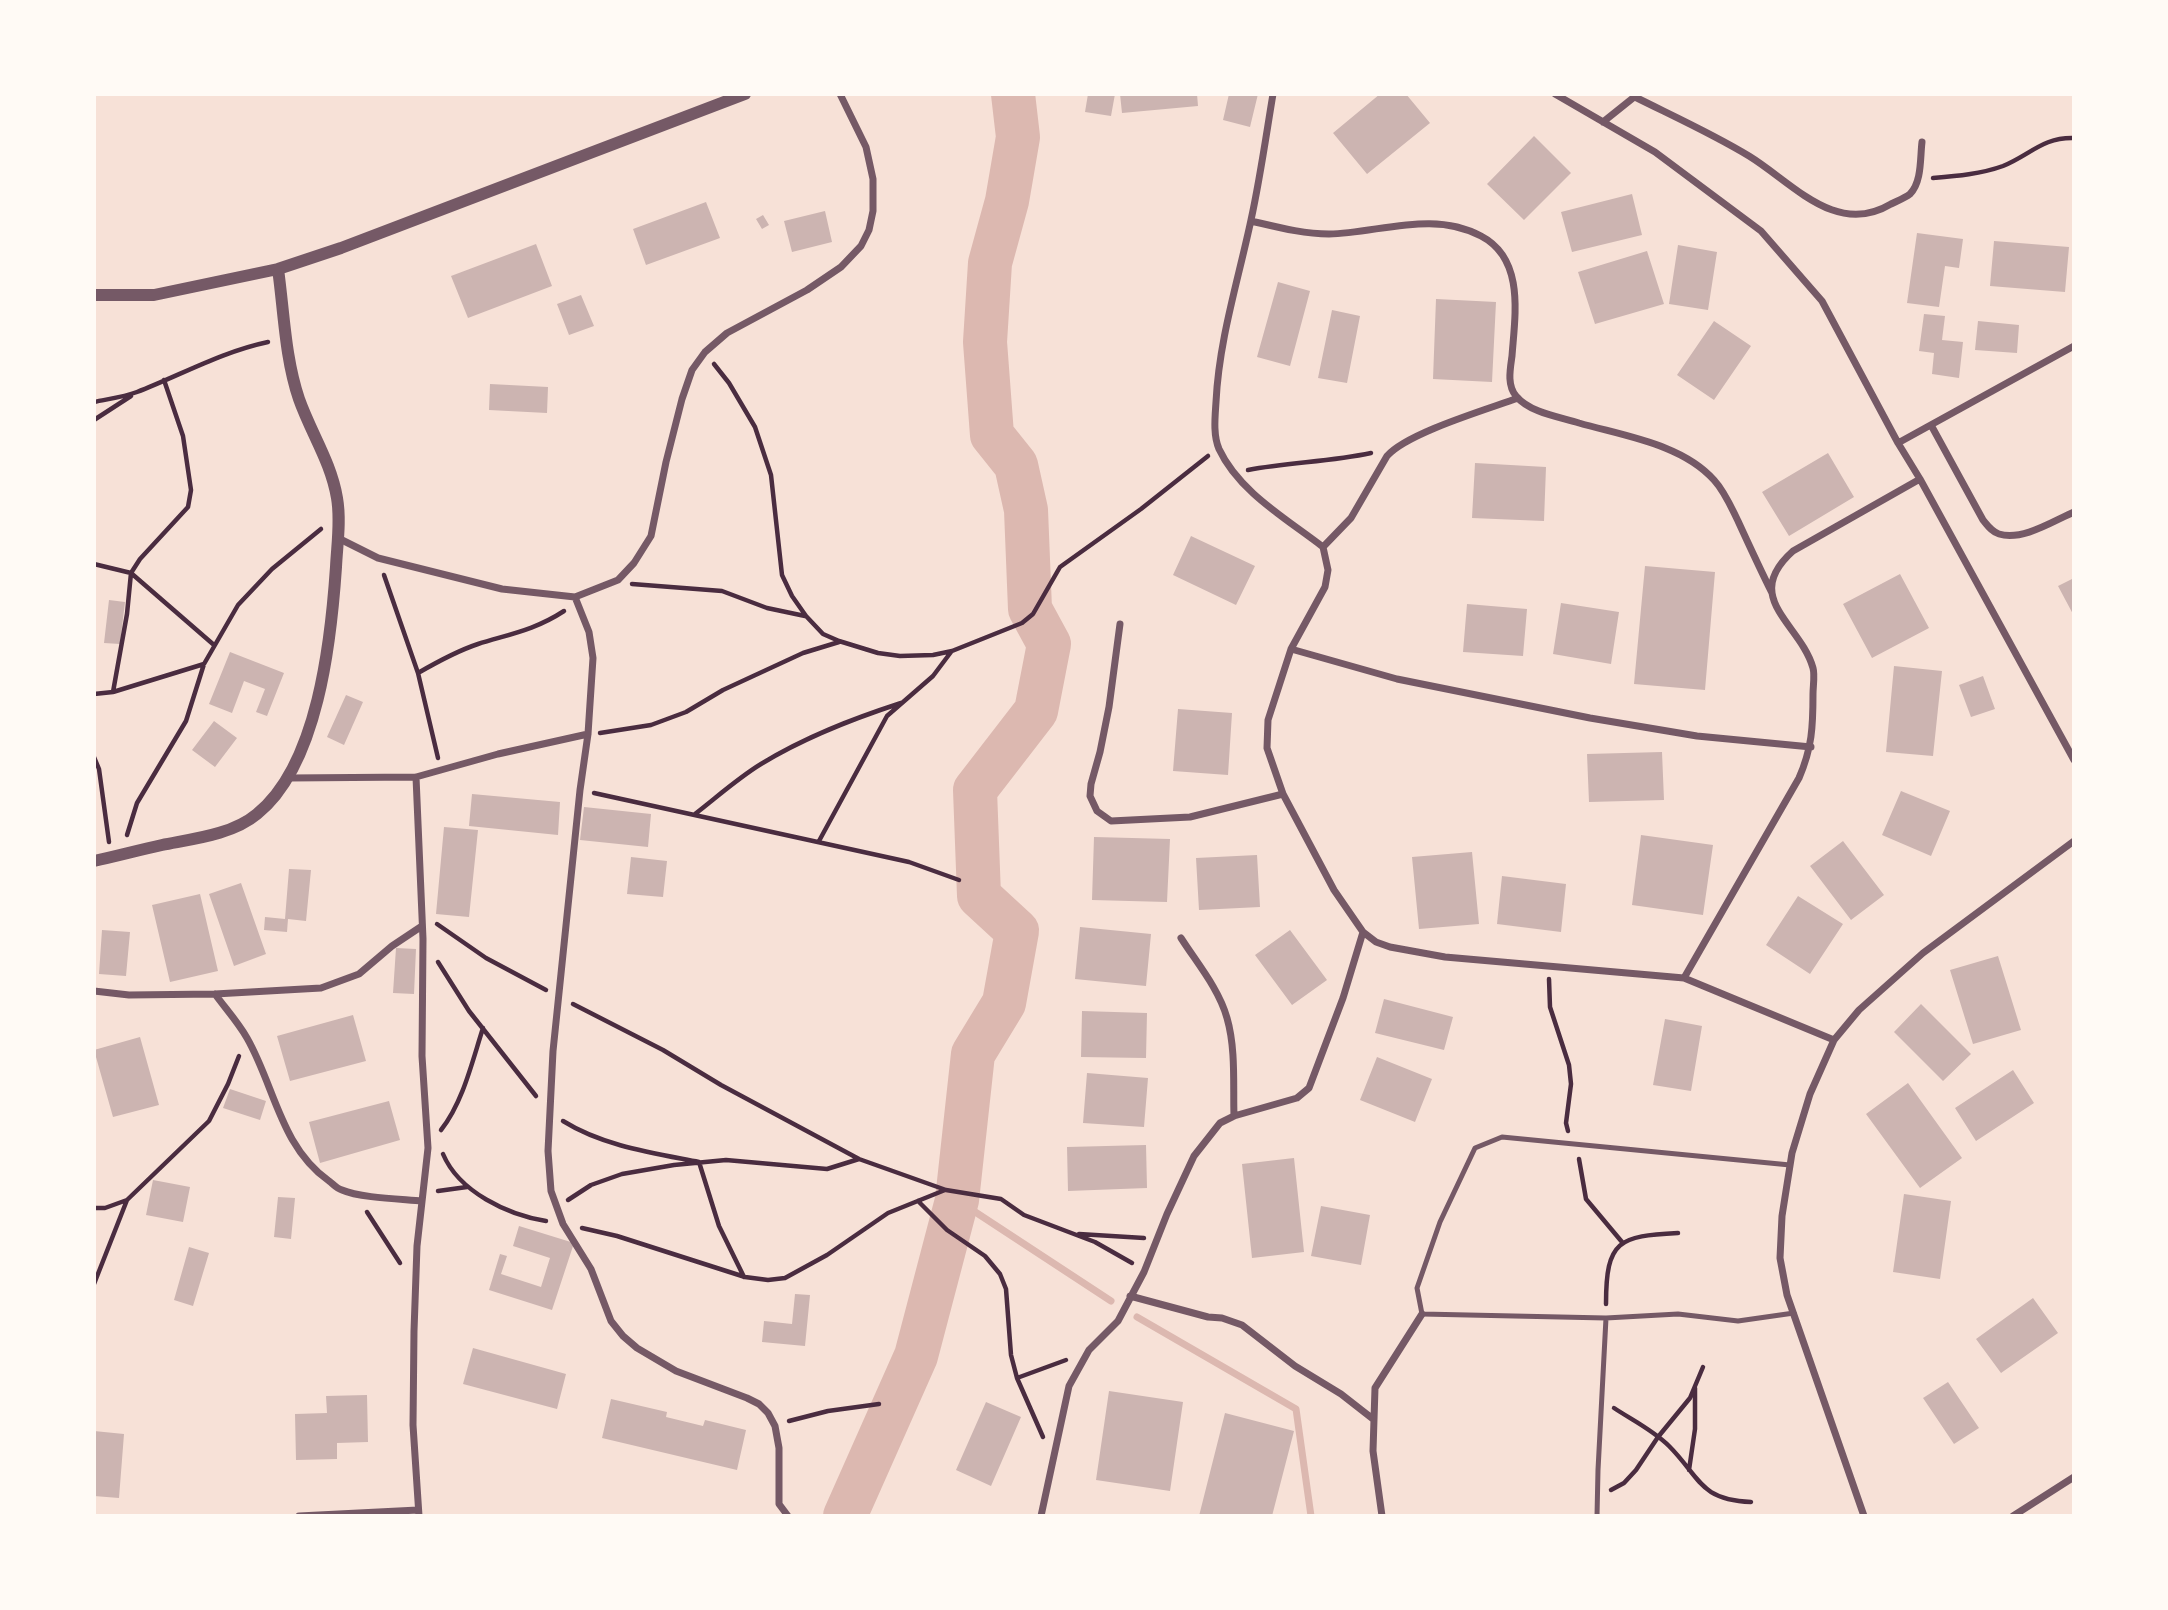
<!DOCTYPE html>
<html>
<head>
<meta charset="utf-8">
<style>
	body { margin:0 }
	#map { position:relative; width:2168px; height:1610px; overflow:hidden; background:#f7e1d7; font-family:Raleway,sans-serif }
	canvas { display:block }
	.frame { position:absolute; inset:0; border:96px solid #fffaf5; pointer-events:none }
</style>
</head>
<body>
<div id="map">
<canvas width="2168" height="1610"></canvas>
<div class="frame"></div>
</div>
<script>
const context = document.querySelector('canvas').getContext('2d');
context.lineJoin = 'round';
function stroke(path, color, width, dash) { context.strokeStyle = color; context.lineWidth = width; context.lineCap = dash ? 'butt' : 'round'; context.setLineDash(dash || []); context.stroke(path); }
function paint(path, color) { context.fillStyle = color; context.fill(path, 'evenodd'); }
const stream = new Path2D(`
	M957 1200 1111 1301
	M1137 1317 1296 1409 1311 1516`);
const river = new Path2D(`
	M845 1516 916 1356 957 1200 973 1054 1004 1003 1017 931 979 896 975 790 1036 711 1049 644 1030 609 1026 510 1016 465 992 435 985 342 990 263 1007 201 1018 137 1013 94`);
const building = new Path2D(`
	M1088 94H1115L1111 116 1085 112Z
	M1120 94H1197L1198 106 1122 113Z
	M1229 94H1258L1250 127 1223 120Z
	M1380 94H1406L1430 123 1367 174 1333 133Z
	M1534 136 1571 173 1524 220 1487 184Z
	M1632 194 1642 235 1572 252 1561 212Z
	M706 202 720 238 646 265 633 229Z
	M825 211 832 242 792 252 784 221Z
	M763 215 769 225 762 229 756 219Z
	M1917 233 1963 239 1959 268 1945 266 1939 307 1907 303Z
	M1994 241 2069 247 2065 292 1990 286Z
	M536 244 552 286 468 318 451 276Z
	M1678 245 1717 252 1708 310 1669 304Z
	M1647 251 1664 304 1595 324 1578 272Z
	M1278 282 1310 291 1290 366 1257 357Z
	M581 295 594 326 569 335 557 304Z
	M1436 299 1496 302 1492 382 1433 379Z
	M1332 310 1360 316 1347 383 1318 378Z
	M1924 314 1945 316 1942 340 1963 342 1959 378 1932 374 1934 353 1919 351Z
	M1714 321 1751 346 1714 400 1677 375Z
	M1978 321 2019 325 2017 353 1975 350Z
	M490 384 548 387 547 413 489 410Z
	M1828 453 1854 497 1789 536 1762 492Z
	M1475 463 1546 467 1544 521 1472 518Z
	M1191 536 1255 566 1236 605 1173 575Z
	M1645 566 1715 572 1705 690 1634 684Z
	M1900 574 1929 628 1872 658 1843 604Z
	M2074 578V616L2058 586Z
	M109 600 125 602 120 644 104 643Z
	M1561 603 1619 612 1611 664 1553 654Z
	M1467 604 1527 609 1523 656 1463 652Z
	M230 652 284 673 267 716 256 712 265 689 244 681 232 713 209 704Z
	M1894 666 1942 671 1933 756 1886 752Z
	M1983 676 1995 709 1971 717 1959 685Z
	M346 695 363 702 344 745 327 737Z
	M1178 709 1232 713 1228 775 1173 771Z
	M214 721 237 738 215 767 192 750Z
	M1662 752 1664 800 1589 802 1587 754Z
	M1901 791 1950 811 1931 856 1882 835Z
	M472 794 560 802 558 835 469 826Z
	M584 807 651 814 648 847 580 840Z
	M444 827 478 830 469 917 436 914Z
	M1641 835 1713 845 1703 915 1632 905Z
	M1094 837 1170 839 1167 902 1092 900Z
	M1843 841 1884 895 1851 920 1810 866Z
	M1472 852 1479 924 1419 929 1412 857Z
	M1257 855 1260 907 1199 910 1196 858Z
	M631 857 667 861 663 897 627 894Z
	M289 869 311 870 306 921 288 919 287 932 264 930 265 917 285 919Z
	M1502 876 1566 884 1561 932 1497 924Z
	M241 883 266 954 234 966 209 894Z
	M200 894 218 971 170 982 152 905Z
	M1798 896 1843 924 1810 974 1766 945Z
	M1080 927 1151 934 1146 986 1075 979Z
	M102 930 130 932 126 976 99 974Z
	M1290 930 1327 980 1292 1005 1255 955Z
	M396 948 416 949 414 994 393 993Z
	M1998 956 2021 1030 1973 1044 1950 970Z
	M1384 999 1453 1017 1444 1050 1375 1033Z
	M1921 1004 1971 1054 1943 1081 1894 1032Z
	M1082 1011 1147 1013 1146 1058 1081 1057Z
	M353 1015 366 1061 290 1081 277 1036Z
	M1665 1019 1702 1026 1691 1091 1653 1085Z
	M140 1037 159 1105 113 1117 94 1050Z
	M1377 1057 1432 1079 1415 1122 1360 1100Z
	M2013 1070 2034 1103 1976 1141 1955 1108Z
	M1087 1073 1148 1078 1144 1127 1083 1123Z
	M1908 1083 1962 1158 1920 1188 1866 1114Z
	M230 1089 266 1101 260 1120 223 1108Z
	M389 1101 400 1140 320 1163 309 1122Z
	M1146 1145 1147 1188 1068 1191 1067 1147Z
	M1294 1158 1304 1252 1252 1258 1242 1164Z
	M153 1180 190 1187 183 1222 146 1215Z
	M1904 1194 1951 1201 1940 1279 1893 1272Z
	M278 1197 295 1198 291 1239 274 1237Z
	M1321 1206 1370 1215 1361 1265 1311 1256Z
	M519 1226 574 1243 552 1310 489 1290 500 1254 507 1256 501 1274 541 1287 550 1258 513 1246Z
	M189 1247 209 1253 193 1306 174 1300Z
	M795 1294 810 1295 805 1346 762 1342 764 1321 792 1324Z
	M2033 1298 2058 1333 2001 1373 1976 1339Z
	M473 1348 566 1374 557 1409 463 1384Z
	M1948 1382 1979 1428 1954 1444 1923 1398Z
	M1109 1391 1183 1402 1170 1491 1096 1480Z
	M367 1395 368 1442 337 1443V1459L296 1460 295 1414 327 1413 326 1396Z
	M611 1399 667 1412 666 1417 703 1426 705 1420 746 1430 737 1470 602 1438Z
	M986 1402 1021 1417 991 1486 956 1470Z
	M1225 1413 1294 1431 1272 1516H1199Z
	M94 1431 124 1434 119 1498 94 1496Z`);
const path = new Path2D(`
	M1933 178C1957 176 1981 174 2003 166 2030 155 2043 137 2074 138
	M714 364 729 383 755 427 771 475 782 575 792 596 806 616 823 634 839 641 878 653 900 656 933 655 952 651 1022 623 1033 614 1060 567 1141 509 1208 456
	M94 402C108 399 124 397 137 392 181 375 221 352 268 342
	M94 420 131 396
	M1248 470C1290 462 1329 462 1371 453
	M94 564 131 573 214 645
	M384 575 418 673 438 758
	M632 584 722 591 767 608 805 616
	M418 673C437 662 457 651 478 644 510 634 535 630 564 611
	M113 692 127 614 131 573 140 559 188 507 191 490 183 436 164 380
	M94 694 113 692 204 664
	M600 733 651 725 686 712 723 690 803 653 839 642
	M94 757 99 769 109 842
	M594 793 909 862 959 880
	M695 814C717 797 738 778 761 764 805 737 852 719 901 703
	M127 835 137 803 186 721 204 664 238 605 272 569 321 529
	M819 841 887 716 933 676 951 652
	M437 924 486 958 546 990
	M438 962 469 1011 536 1096
	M1549 979 1550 1007 1569 1065 1571 1084 1566 1123 1568 1131
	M573 1004 663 1050 721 1085 859 1159 946 1190 1001 1199 1024 1215 1095 1242 1132 1263
	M563 1121C603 1146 653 1153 699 1162L719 1226 744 1277
	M441 1130C463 1102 472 1062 483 1028
	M443 1154C459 1192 508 1215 546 1221
	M1579 1159 1586 1199 1622 1242
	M438 1191 467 1187
	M568 1200 591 1185 622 1174 674 1165 726 1160 827 1169 859 1159
	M918 1201 947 1230 985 1256 1000 1274 1006 1289 1011 1355 1017 1378 1043 1437
	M94 1208H105L127 1200 209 1121 228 1084 239 1056
	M367 1212 400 1263
	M582 1228 617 1236 745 1277 768 1280 785 1278 827 1255 888 1213 945 1190
	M1079 1234 1144 1238
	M94 1284 127 1200
	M1606 1304C1606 1240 1619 1236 1678 1233
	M1017 1378 1066 1360
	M1614 1408C1632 1420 1653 1430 1669 1446 1700 1477 1699 1500 1751 1502
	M789 1421 828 1411 879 1404
	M1689 1470 1695 1429V1388
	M1611 1490 1624 1483 1636 1470 1658 1437 1690 1398 1703 1367`);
const service = new Path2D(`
	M1606 1318 1422 1314 1417 1288 1440 1222 1475 1148 1502 1137 1790 1165
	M1597 1516 1598 1470 1606 1318 1678 1314 1738 1321 1794 1313`);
const minor = new Path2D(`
	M1273 94C1266 136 1260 179 1251 220 1238 281 1219 340 1216 402 1215 417 1213 435 1219 449 1239 492 1287 519 1323 547L1328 570 1325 587 1291 649 1268 720 1267 748 1283 794 1334 890 1363 932 1376 942 1390 947 1445 957 1684 978 1834 1040
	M1555 94 1655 152 1761 231 1822 301 1898 443 1920 479 2074 760
	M1635 97C1673 116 1713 134 1749 156 1793 183 1836 237 1891 204 1897 201 1905 198 1910 194 1922 182 1920 158 1922 142
	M1603 122 1638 94
	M1251 221C1277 227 1303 234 1329 234 1379 233 1433 210 1481 236 1525 259 1515 315 1512 356 1510 370 1507 385 1516 396 1530 413 1560 417 1579 423 1624 436 1682 444 1714 480 1725 492 1731 507 1738 521 1749 545 1760 569 1772 593
	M1931 425 1983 520C1988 526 1992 532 1999 534 2023 541 2053 521 2074 512
	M1898 443 2074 346
	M338 538 378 558 502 589 575 597 618 580 634 563 651 536 666 462 682 399 692 370 705 352 727 333 807 290 841 267 861 246 869 230 873 211V179L866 147 840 94
	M1323 547 1351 518 1387 456C1407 433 1485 410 1518 398
	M575 597 589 632 593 658 588 734 580 790 553 1051 548 1151 551 1191 563 1224 591 1269 611 1321 623 1336 637 1348 676 1371 747 1398 759 1404 768 1413 775 1426 779 1448V1504L788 1516
	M1120 624 1109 707 1100 752 1091 784 1090 796 1097 811 1111 821 1190 817 1283 794
	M1291 649 1397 679 1590 718 1697 736 1811 747
	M416 777 423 939 422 1056 428 1148 417 1246 414 1331 413 1425 419 1516
	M289 778 416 777 498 754 588 734
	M1181 938C1197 963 1219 989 1227 1018 1236 1049 1233 1085 1234 1116
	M1684 978 1799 778C1812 748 1813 727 1813 694 1813 686 1815 675 1813 668 1801 624 1740 598 1793 551L1920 479
	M94 991 129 995 215 994 321 988 359 974 392 946 422 926
	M215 994C225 1008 238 1022 247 1038 275 1087 280 1146 329 1181 333 1184 337 1189 342 1190 360 1198 401 1199 422 1201
	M1130 1296 1208 1317 1222 1318 1242 1325 1295 1366 1341 1394 1373 1419
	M299 1516 418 1510
	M1041 1516 1069 1386 1089 1350 1118 1321 1144 1272 1167 1214 1194 1156 1220 1123 1234 1116 1297 1098 1309 1088 1343 998 1363 932
	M1382 1516 1373 1451 1375 1388 1422 1314
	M1864 1516 1787 1295 1780 1258 1782 1216 1792 1153 1810 1094 1834 1040 1859 1010 1923 953 2074 841
	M2013 1516 2074 1477`);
const tertiary = new Path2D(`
	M94 295H154L278 269 341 248 745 94
	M94 861C117 856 139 850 162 845 192 839 232 835 257 814 318 765 331 641 336 567 337 545 341 521 337 498 331 462 311 433 299 399 285 358 284 312 278 269`);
stroke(stream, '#dcb8b0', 7);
stroke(river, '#dcb8b0', 44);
paint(building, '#ccb4b1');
stroke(path, '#4a2c40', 4.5);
stroke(service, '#755966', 5);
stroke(minor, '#755966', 7);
stroke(tertiary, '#755966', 12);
</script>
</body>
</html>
